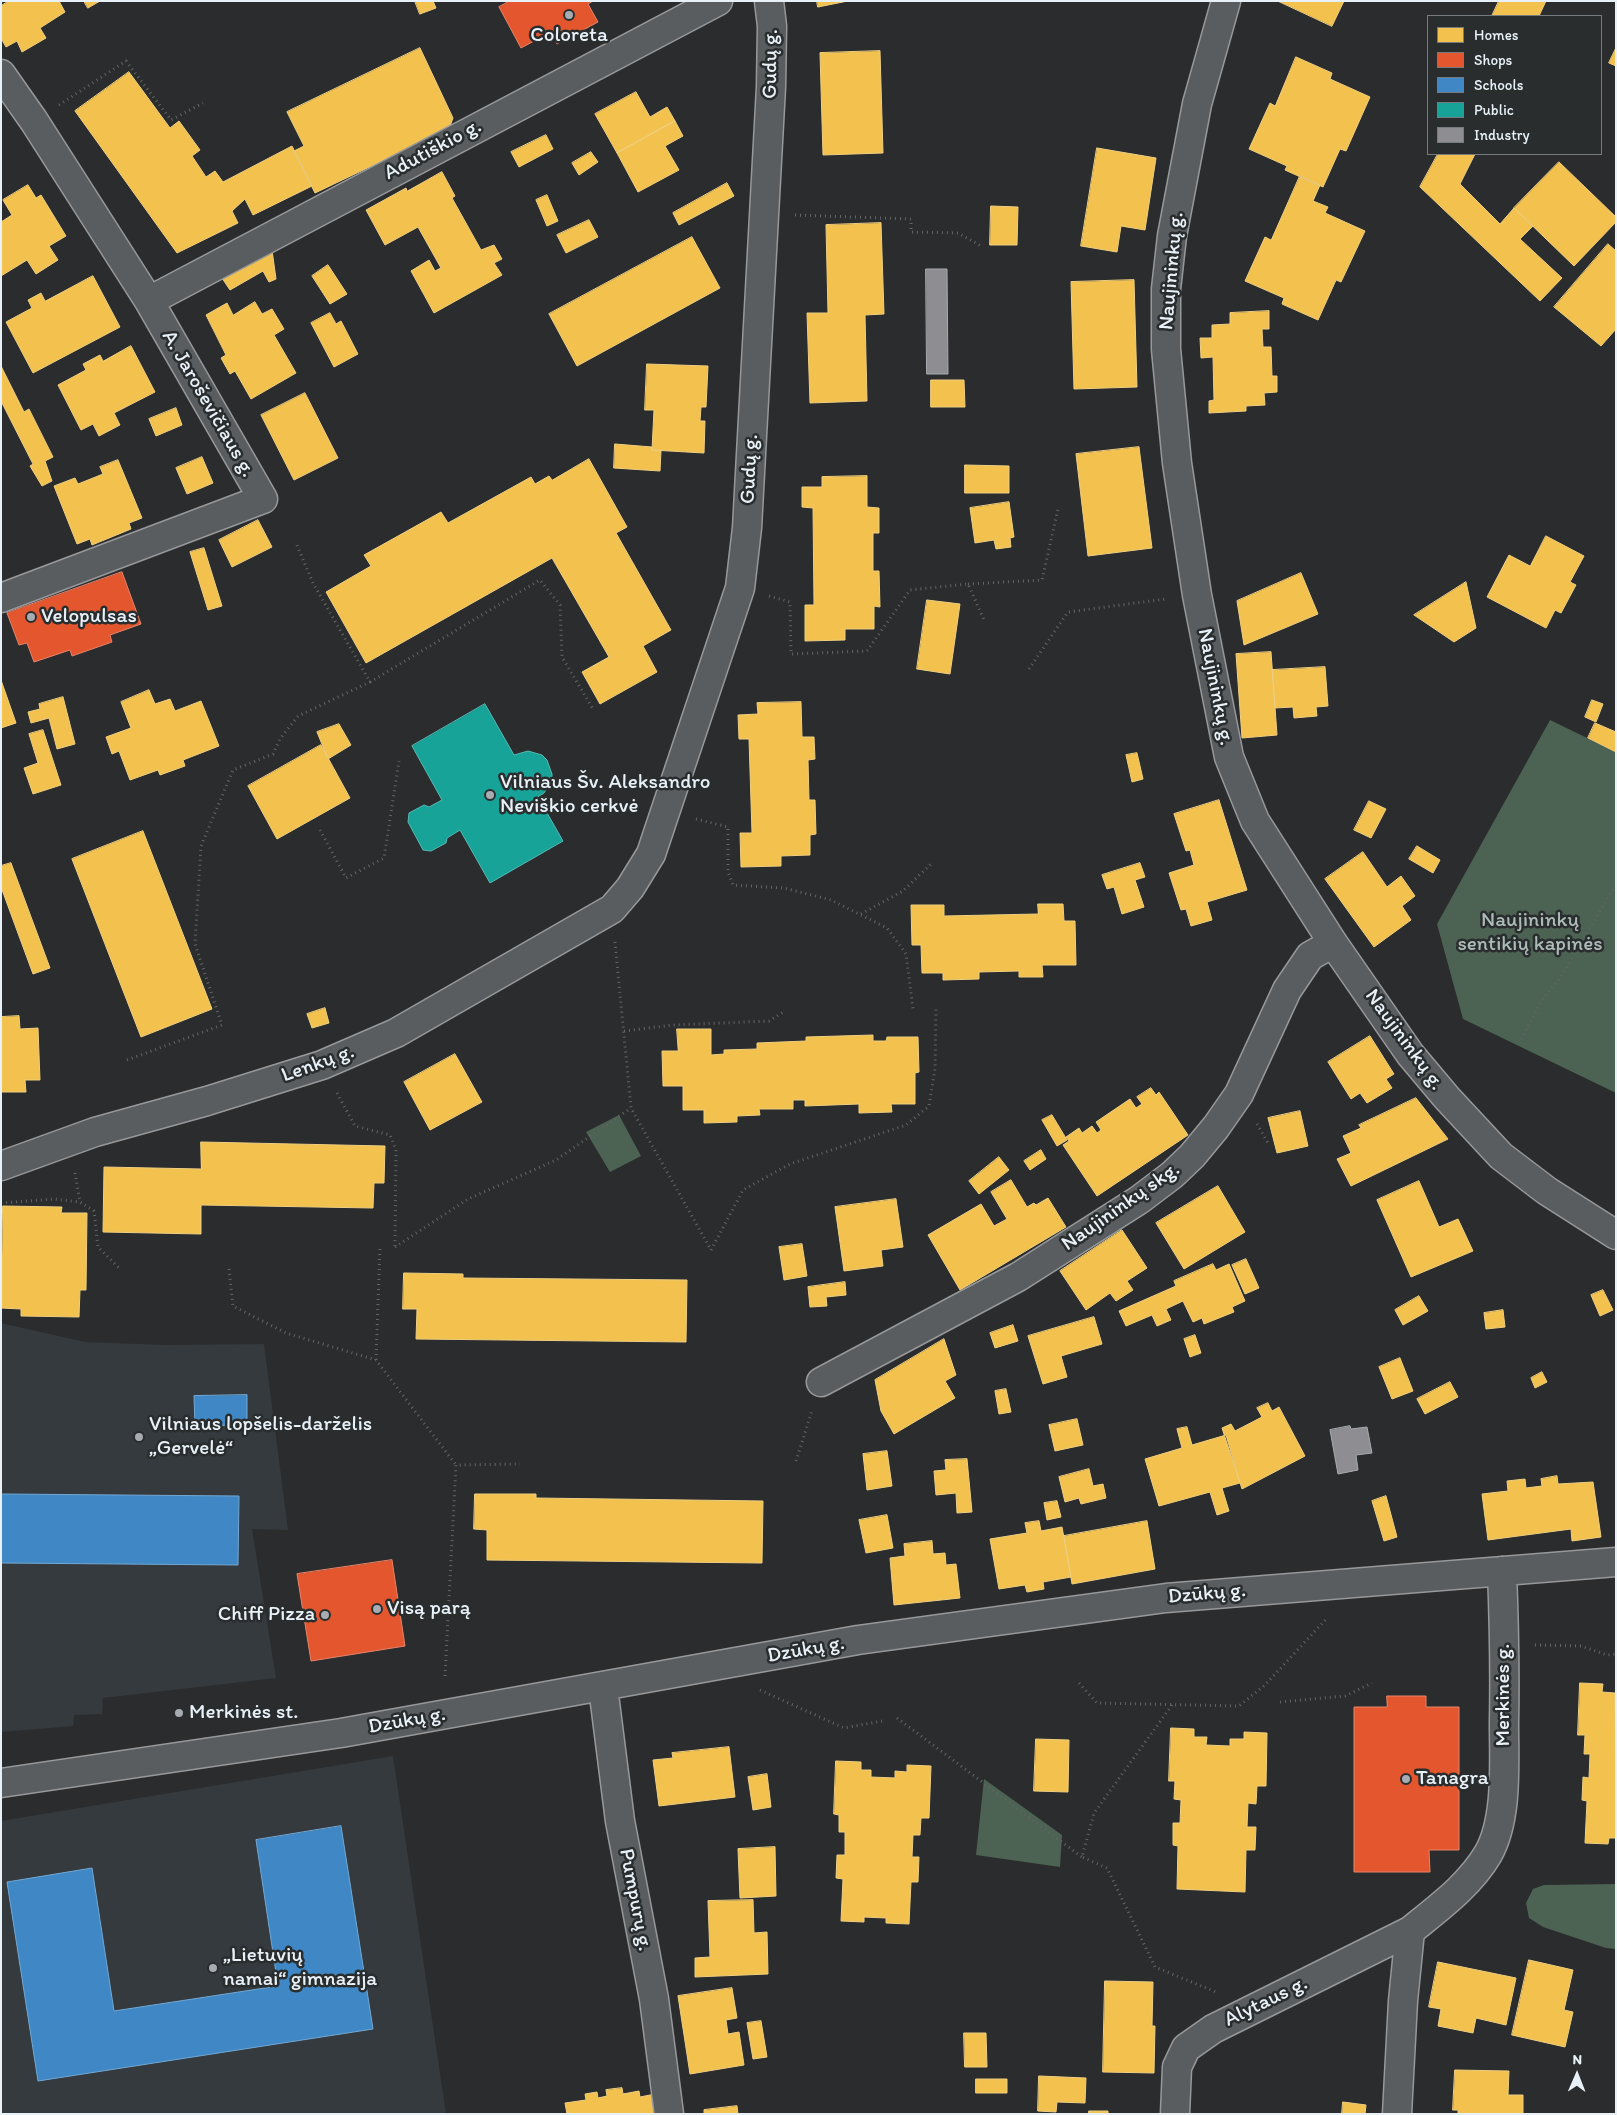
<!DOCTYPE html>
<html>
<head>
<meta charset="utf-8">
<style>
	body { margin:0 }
	#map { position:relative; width:1617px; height:2115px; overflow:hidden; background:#2b2c2d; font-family:Itim,sans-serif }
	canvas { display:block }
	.frame { position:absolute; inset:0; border:2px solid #e8f1f8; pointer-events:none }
	.legend { position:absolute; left:1427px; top:15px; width:175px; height:140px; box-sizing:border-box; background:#2a2d2e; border:1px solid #767b7f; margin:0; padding:6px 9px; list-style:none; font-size:15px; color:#e8f1f8 }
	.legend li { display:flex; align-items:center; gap:10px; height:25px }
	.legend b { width:25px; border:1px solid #767b7f }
	.north { position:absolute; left:1552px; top:2050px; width:50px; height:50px; -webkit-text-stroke:4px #2a2d2e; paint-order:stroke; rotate:1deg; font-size:14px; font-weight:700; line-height:20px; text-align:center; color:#e8f1f8 }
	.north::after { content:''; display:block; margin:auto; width:18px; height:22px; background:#e8f1f8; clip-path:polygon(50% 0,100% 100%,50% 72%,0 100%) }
</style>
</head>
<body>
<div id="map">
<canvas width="1617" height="2115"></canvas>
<div class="frame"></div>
<ul class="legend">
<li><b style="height:14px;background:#f2c14e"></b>Homes</li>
<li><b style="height:14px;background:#e4572e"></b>Shops</li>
<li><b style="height:14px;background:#3f88c5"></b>Schools</li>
<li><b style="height:14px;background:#17a398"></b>Public</li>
<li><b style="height:14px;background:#8d8d92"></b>Industry</li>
</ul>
<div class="north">N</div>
</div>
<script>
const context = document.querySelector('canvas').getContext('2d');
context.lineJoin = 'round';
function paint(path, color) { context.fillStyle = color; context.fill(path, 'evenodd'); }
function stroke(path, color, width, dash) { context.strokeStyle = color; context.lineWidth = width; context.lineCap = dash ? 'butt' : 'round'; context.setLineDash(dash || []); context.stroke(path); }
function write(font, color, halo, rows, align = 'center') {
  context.font = font + ' Itim,sans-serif'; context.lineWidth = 5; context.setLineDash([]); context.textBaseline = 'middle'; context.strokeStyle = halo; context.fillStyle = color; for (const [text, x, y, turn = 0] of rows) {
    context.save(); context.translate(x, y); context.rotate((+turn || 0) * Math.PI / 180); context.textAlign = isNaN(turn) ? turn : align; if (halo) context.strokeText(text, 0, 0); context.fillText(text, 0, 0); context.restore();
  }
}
const built = new Path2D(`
	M1 1323 85 1342 166 1345 264 1344 288 1530 252 1529 276 1678 103 1698 102 1714 74 1715 73 1726 1 1732Z
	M393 1756 446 2114H1V1821Z`);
const green = new Path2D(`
	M1550 720 1616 752V1093L1463 1019 1437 924Z
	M619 1115 641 1156 610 1172 586 1132Z
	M984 1779 1062 1835 1060 1867 976 1855Z
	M1616 1884V1949L1606 1948 1543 1927 1529 1918 1526 1903 1533 1889 1544 1885Z`);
const homes = new Path2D(`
	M9 1H59L65 12 40 28 46 38 22 52 17 41 6 47 1 38V6Z
	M84 1H100L88 8Z
	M415 1H433L436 8 420 14Z
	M817 1H848L818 7Z
	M1278 1H1344L1332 26Z
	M1499 1H1546L1539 16H1492Z
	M420 48 453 118 449 129 315 193 294 151 304 146 287 112Z
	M1616 48V66L1609 63Z
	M880 51 883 153 823 155 820 53Z
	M1296 57 1332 73 1330 79 1370 97 1346 151 1340 149 1323 187 1285 170 1287 166 1249 149 1270 103 1275 106Z
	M129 72 170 128 179 121 200 150 192 156 206 177 215 171 223 182 292 146 312 186 253 215 245 199 232 211 238 223 177 253 75 111Z
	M636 92 650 117 667 107 675 121 617 153 595 114Z
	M675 121 683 136 665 146 679 170 638 192 617 153Z
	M546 135 553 149 519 167 511 152Z
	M1097 148 1156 158 1145 230 1121 226 1117 252 1081 246Z
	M591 152 598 162 579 175 572 163Z
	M1438 154H1475L1460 184 1500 224 1514 208 1533 226 1520 239 1562 278 1540 301 1420 187Z
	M1559 162 1616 217V222L1574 266 1514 208Z
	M442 172 455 196 452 198 481 250 494 245 502 259 494 263 502 275 434 313 411 271 429 260 435 271 441 268 418 227 385 245 366 210 406 188 407 191Z
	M1300 176 1320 185 1313 201 1328 207 1325 213 1365 231 1341 282 1336 280 1318 320 1282 304 1284 298 1245 281 1265 237 1271 240Z
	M727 183 734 196 679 225 673 213Z
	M28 185 36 198 41 195 66 236 49 246 58 260 36 274 27 260 1 276V222L12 215 3 200Z
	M547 195 558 221 547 226 536 200Z
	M991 206 1018 207 1017 245H990Z
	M589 220 598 237 566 253 557 235Z
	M881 223 884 314 865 315 867 401 810 403 807 313H828L826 225Z
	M692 237 720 288 577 366 549 314Z
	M1608 244 1616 251V329L1601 346 1554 307Z
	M272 250 276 279 269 282 263 271 230 290 222 278Z
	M328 265 347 294 330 304 312 276Z
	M93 276 120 327 33 373 6 322 32 308 28 300 41 293 45 301Z
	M1134 280 1137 387 1074 389 1071 282Z
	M255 302 262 314 272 309 284 329 274 335 296 373 251 399 235 371 230 374 221 358 226 355 206 315 227 303 233 315Z
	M1269 311V329H1262L1263 347H1271L1272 376H1277V392L1264 393 1265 405 1246 406V411L1209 413V401L1214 400 1213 357 1201 358 1200 338H1212V325L1230 324V313Z
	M330 313 336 324 341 321 358 354 334 367 311 323Z
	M131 346 155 392 114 413 120 425 99 436 93 424 81 430 58 385 86 370 83 364 100 355 103 361Z
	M647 364 708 366 706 407H701L700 421H705L704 453 652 450 654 410H645Z
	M1 366 24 412 29 409 53 457 45 461 52 481 42 486 30 466 33 464 1 401Z
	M931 380H964L965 407H931Z
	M305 393 338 458 294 480 261 415Z
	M176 408 182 425 156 436 149 419Z
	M615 444 652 447V450L661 451 660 471 614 468Z
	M1139 447 1152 548 1088 556 1076 454Z
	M202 457 213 483 187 494 176 468Z
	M589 459 627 527 616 533 671 630 643 646 657 672 600 704 582 672 609 657 552 558 366 663 326 592 371 566 364 555 441 512 448 523 531 477 535 484 549 476 552 480Z
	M118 460 142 518 129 523 131 529 92 545 90 539 77 544 54 486 75 478 78 484 103 474 100 467Z
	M965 465 1009 466V493H965Z
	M867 476V507L879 508V533H873V571H879L880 607 874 606V629H845V640L805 641V605H814L813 508 802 507V487H822V477Z
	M1009 502 1014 537 1010 538 1011 547 996 549 994 540 975 543 970 508Z
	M258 520 272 547 232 567 219 540Z
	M1546 536 1584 556 1570 582 1576 585 1561 613 1555 610 1546 628 1487 597 1509 555 1530 566Z
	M204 548 222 606 208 610 190 552Z
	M1301 573 1318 614 1244 645 1237 601Z
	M1466 582 1476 628 1454 642 1414 615Z
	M927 600 960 604 950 674 917 669Z
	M1271 652 1277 735 1242 738 1236 654Z
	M1325 667 1328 706 1316 707 1317 716 1294 718 1293 707 1275 708 1272 670Z
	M1 680 16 723 1 728Z
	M149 690 155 704 170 699 175 711 201 701 219 746 183 760 185 766 160 775 158 770 130 780 119 751 112 754 106 737 131 728 121 702Z
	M63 697 75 744 57 749 49 718 31 723 28 712 40 709 39 704Z
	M1592 700 1603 704 1596 722 1585 717Z
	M801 702 802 737H814L815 759 808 760 809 800H815L816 834 810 835V855L781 856V866L741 867 740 833H752L749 739H739L738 715 758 714 757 703Z
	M1595 723 1616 732V752L1588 738Z
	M339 724 351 745 328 759 317 732Z
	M43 730 61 785 33 794 24 768 38 763 29 734Z
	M321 745 350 798 277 839 248 786Z
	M1137 753 1143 779 1132 782 1126 755Z
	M1219 800 1247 890 1207 902 1212 920 1191 926 1186 909 1181 910 1169 873 1194 865 1190 850 1186 851 1174 814Z
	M1369 801 1386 809 1371 838 1354 830Z
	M143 831 212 1009 141 1037 72 859Z
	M1417 846 1440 860 1433 873 1409 859Z
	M1363 852 1387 887 1401 876 1415 896 1402 906 1411 920 1374 947 1325 879Z
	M11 863 50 968 33 974 1 887V866Z
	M1140 863 1145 877 1135 880 1144 907 1122 914 1114 887 1107 889 1102 875Z
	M1038 904H1063L1064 921H1075L1076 965H1042L1043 977H1019V971L979 972V979L943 980V973H922L921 945H912L911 905H944V916L1038 914Z
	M325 1008 329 1023 312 1028 307 1014Z
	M19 1016 20 1029 38 1028 40 1080H25L26 1092H1V1017Z
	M677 1029H711V1055L724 1054V1050L757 1049V1043L806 1041V1037L873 1035V1041H886L887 1037H918L919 1072 915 1073V1104H891L892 1112 859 1113V1104L805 1106V1100H793V1109H759L760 1115 737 1116V1122L704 1123V1110H683V1086H663L662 1051H678Z
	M1370 1036 1394 1074 1386 1079 1392 1088 1367 1103 1360 1093 1351 1099 1328 1062Z
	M455 1054 482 1102 430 1130 404 1082Z
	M1151 1088 1156 1095 1159 1092 1188 1135 1097 1196 1063 1145 1069 1141 1066 1137 1079 1128 1082 1133 1092 1126 1097 1133 1101 1130 1096 1122 1130 1099 1136 1108 1142 1104 1137 1097Z
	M1416 1098 1448 1139 1351 1186 1337 1159 1351 1153 1343 1136 1361 1128 1359 1125Z
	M1300 1111 1308 1146 1277 1153 1268 1118Z
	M1052 1115 1067 1140 1057 1146 1042 1120Z
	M201 1142 385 1146 384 1183H374L373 1208 201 1205V1234L103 1232 104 1167 201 1169Z
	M1041 1150 1046 1159 1030 1170 1024 1161Z
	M999 1157 1009 1170 979 1194 969 1181Z
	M1011 1180 1027 1207 1034 1203 1036 1205 1048 1198 1066 1227 960 1290 928 1235 981 1204 994 1226 1007 1219 991 1192Z
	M1419 1181 1439 1227 1458 1219 1473 1251 1411 1277 1377 1200Z
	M1218 1186 1245 1232 1184 1269 1156 1223Z
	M896 1199 903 1247 881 1250 883 1266 844 1271 835 1207Z
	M3 1206 62 1207 61 1213H87L86 1290H80L79 1317 21 1316V1309L1 1308Z
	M1122 1230 1147 1268 1127 1281 1133 1290 1116 1301 1110 1293 1086 1310 1060 1271Z
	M802 1244 807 1276 784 1280 779 1247Z
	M1246 1259 1259 1288 1245 1294 1232 1265Z
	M1213 1264 1216 1270 1229 1264 1245 1301 1232 1307 1234 1312 1204 1324 1202 1318 1193 1322 1183 1301 1166 1309 1171 1320 1157 1326 1152 1315 1126 1326 1119 1311 1176 1286 1174 1281Z
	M404 1273 463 1274V1278L687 1280 686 1342 416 1339 417 1309H403Z
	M845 1282 846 1295 826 1297 827 1306 810 1307 808 1287Z
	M1603 1290 1613 1310 1600 1316 1591 1295Z
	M1419 1296 1428 1311 1403 1325 1395 1310Z
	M1503 1310 1505 1327 1486 1329 1484 1313Z
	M1094 1317 1102 1344 1061 1356 1067 1377 1043 1384 1028 1336Z
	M1013 1325 1018 1341 995 1348 990 1333Z
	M1195 1335 1201 1353 1190 1357 1184 1339Z
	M944 1339 956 1375 945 1381 955 1398 894 1434 881 1411 875 1380Z
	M1400 1358 1413 1391 1392 1399 1379 1367Z
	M1542 1372 1547 1382 1535 1388 1531 1378Z
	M1450 1382 1458 1397 1425 1414 1417 1399Z
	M1006 1389 1011 1412 999 1414 995 1391Z
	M1268 1403 1272 1411 1279 1407 1305 1456 1242 1489 1222 1428 1231 1424 1235 1431 1262 1417 1257 1408Z
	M1077 1419 1083 1445 1055 1451 1049 1425Z
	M1187 1427 1192 1445 1226 1435 1240 1483 1222 1488 1229 1511 1217 1515 1210 1492 1159 1506 1145 1459 1182 1448 1177 1429Z
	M887 1451 892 1486 867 1490 863 1454Z
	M967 1459 972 1512 957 1513 956 1493 936 1495 934 1471 946 1470 945 1460Z
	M1089 1469 1093 1486 1103 1484 1106 1498 1081 1504 1079 1498 1065 1502 1059 1477Z
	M1557 1476 1558 1484 1593 1482 1601 1537 1572 1541 1571 1529 1488 1540 1482 1494 1508 1491 1507 1481 1525 1479 1526 1488 1542 1486 1541 1479Z
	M475 1494H536V1498L763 1501 762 1563 487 1560V1530L474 1529Z
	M1386 1496 1397 1537 1384 1541 1372 1501Z
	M1057 1501 1061 1517 1047 1520 1044 1503Z
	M887 1515 893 1548 866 1553 859 1520Z
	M1039 1521 1041 1531 1062 1527 1071 1577 1043 1582 1044 1589 1027 1592 1025 1585 999 1589 990 1539 1027 1533 1025 1523Z
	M1147 1521 1155 1569 1072 1584 1064 1536Z
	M932 1541 933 1554 945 1553 946 1565 956 1564 960 1598 894 1605 890 1558 905 1556 904 1544Z
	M1580 1683 1603 1684 1602 1692 1615 1693 1616 1838H1609L1608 1844 1585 1843 1587 1801 1582 1800 1583 1777 1589 1778 1590 1754H1584L1585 1735H1578Z
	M1171 1728 1194 1729V1737H1207L1206 1745 1230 1746V1739H1244V1732L1267 1733 1266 1786H1257L1256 1804 1248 1803 1247 1827H1256L1255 1850H1246L1245 1892 1177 1889 1178 1846 1173 1845V1823H1180L1181 1800 1174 1799 1175 1781H1169Z
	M1036 1739 1069 1740 1068 1792 1034 1791Z
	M729 1747 735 1797 659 1806 653 1760 673 1758 672 1753Z
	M836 1761 861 1762V1770H871V1777L895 1778V1771L907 1772V1765L931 1766 929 1818H921L920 1835H913L912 1857H919L918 1882H911L909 1924 886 1923V1918L864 1917V1922L841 1921 843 1879 836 1878 837 1855H845V1832H839V1815L834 1814Z
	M767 1774 771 1807 753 1810 748 1777Z
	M775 1847 776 1896 740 1898 738 1849Z
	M753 1900 754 1933 767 1932 768 1974 695 1977V1958L710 1957 708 1901Z
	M1529 1960 1573 1970 1564 2010 1573 2012 1565 2047 1512 2035Z
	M1438 1962 1516 1978 1506 2025 1476 2018 1473 2033 1438 2026 1441 2009 1429 2007Z
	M1105 1981 1153 1982 1152 2026H1155L1154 2073 1103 2072Z
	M732 1988 737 2018 726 2020 728 2034 739 2032 744 2065 690 2074 678 1996Z
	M761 2021 767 2057 753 2059 747 2023Z
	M964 2033H986L987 2067H965Z
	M1455 2070 1509 2071 1508 2095H1523V2114H1458V2110H1453Z
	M1039 2076 1086 2078 1085 2103 1057 2102 1056 2112 1038 2111Z
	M976 2079H1007V2093H976Z
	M622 2088 623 2094 639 2091 640 2097 655 2094 658 2114H567L565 2103 586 2100 585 2094 597 2092 598 2098 607 2096 606 2090Z
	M1343 2102 1366 2105 1365 2114H1342Z
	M737 2106 738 2114H704V2110Z
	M1089 2111H1108V2114H1089Z`);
const shops = new Path2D(`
	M510 1H593L588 4 598 22 557 44 551 32 521 48 499 7Z
	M122 572 141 624 110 635 112 642 72 656 70 650 34 662 27 643 19 645 7 613Z
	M392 1560 405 1646 311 1661 297 1574Z
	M1387 1696H1426V1707H1459V1850H1429L1430 1872H1354V1707H1387Z`);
const schools = new Path2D(`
	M247 1395V1425L195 1426 194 1396Z
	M1 1494 239 1496 238 1565 1 1563Z
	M341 1826 373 2029 38 2081 7 1882 92 1868 114 2011 278 1986 256 1840Z`);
const public = new Path2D(`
	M485 704 514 755 528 751 542 755 547 760 552 774V781L544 793 538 797 563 841 490 883 460 830 447 838 446 843 431 851 423 850 408 822 409 813 424 805 429 807 442 800 412 746Z`);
const industry = new Path2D(`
	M926 269H947L948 374H927Z
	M1350 1426 1351 1429 1367 1427 1372 1453 1356 1455 1358 1470 1338 1474 1330 1430Z`);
const path = new Path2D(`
	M59 105 126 61 171 120 203 103
	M795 215 911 219V232L958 233 981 246
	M968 584 1042 580 1058 509
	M769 596 790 602 791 654 867 651 910 590 968 584 984 620
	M1029 669 1068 612 1166 599
	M370 682 540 580 560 605 562 657 593 709
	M696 819 728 827V872L733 885 784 888 831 900 887 928 906 954 913 1009
	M320 830 346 878 384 858 399 761
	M861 914 903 891 932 863
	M615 942 631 1108 711 1250
	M624 1031 673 1025 769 1021 785 1011
	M1521 1039 1542 1000 1561 977 1616 884
	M127 1060 222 1025 195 944 201 846 233 770 273 754 280 739 298 716 370 682 313 583 296 543
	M337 1093 355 1126 390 1135 396 1150 395 1247
	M1257 1124 1268 1143
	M75 1173 80 1202
	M1 1203 54 1199 80 1202 94 1211 98 1247 120 1269
	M395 1247 468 1199 556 1160 631 1108
	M711 1250 743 1190 790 1164 906 1125 929 1106 935 1069 936 1009
	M229 1269 233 1306 286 1333 376 1360 456 1465
	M376 1360 380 1247
	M796 1461 812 1411
	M1535 1645 1581 1646 1607 1655 1616 1654
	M445 1676 456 1465 520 1464
	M1079 1683 1097 1703 1239 1706 1265 1685 1328 1617
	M760 1690 844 1728 882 1721
	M1280 1702 1345 1696 1372 1683
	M1172 1705 1094 1813 1082 1857 1107 1868 1155 1967 1216 1992
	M897 1718 1082 1857`);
const minor = new Path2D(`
	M1226 1 1197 104 1172 236 1166 289V349L1177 463 1197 595 1229 757 1255 821 1333 943 1410 1054 1447 1098 1501 1156 1547 1191 1616 1235
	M1 74 34 121 149 301 263 499 1 598
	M149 301 718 1
	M1 1166 95 1132 207 1101 322 1065 396 1033 612 909 630 888 651 854 740 588 747 528 771 87 772 26 769 1
	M821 1382 1018 1277 1139 1200 1172 1175 1192 1156 1216 1127 1239 1094 1287 990 1310 956 1333 943
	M603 1687 620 1821 654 1999 669 2114
	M1 1783 341 1733 858 1640 1166 1598 1616 1562
	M1175 2114 1177 2067 1186 2048 1213 2029 1410 1931
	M1397 2114 1403 2001 1410 1931C1438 1908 1469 1886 1488 1854 1508 1819 1504 1763 1504 1723 1505 1672 1504 1622 1502 1571`);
const markers = [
	[569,15,5,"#a6acb1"],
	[31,617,5,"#a6acb1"],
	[490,795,5,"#a6acb1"],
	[139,1437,5,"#a6acb1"],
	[377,1609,5,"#a6acb1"],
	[325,1615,5,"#a6acb1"],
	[179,1713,5,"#a6acb1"],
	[1406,1779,5,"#a6acb1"],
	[213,1968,5,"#a6acb1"]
];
const poiNames = [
	["Coloreta",569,36,"center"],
	["Velopulsas",41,617],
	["Vilniaus Šv. Aleksandro",500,783],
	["Neviškio cerkvė",500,807],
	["Vilniaus lopšelis-darželis",149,1425],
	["„Gervelė“",149,1449],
	["Visą parą",387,1609],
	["Chiff Pizza",315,1615,"right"],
	["Merkinės st.",189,1713],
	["Tanagra",1416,1779],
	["„Lietuvių",223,1956],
	["namai“ gimnazija",223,1980]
];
const streetNames = [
	["Gudų g.",771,64,-89],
	["Adutiškio g.",433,150,-28],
	["Naujininkų g.",1172,271,-85],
	["A. Jaroševičiaus g.",208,404,60],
	["Gudų g.",750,469,-87],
	["Naujininkų g.",1215,687,79],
	["Naujininkų g.",1404,1040,54],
	["Lenkų g.",318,1064,-20],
	["Naujininkų skg.",1121,1207,-35],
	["Dzūkų g.",1207,1594,-5],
	["Dzūkų g.",806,1650,-10],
	["Merkinės g.",1504,1695,-90],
	["Dzūkų g.",407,1721,-10],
	["Pumpurų g.",635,1900,79],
	["Alytaus g.",1266,2002,-26]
];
const parkNames = [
	["Naujininkų",1530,921],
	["sentikių kapinės",1530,945]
];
paint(built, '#353a3f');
paint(green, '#4c6253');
paint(homes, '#f2c14e');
stroke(homes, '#efcf81', 1);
paint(shops, '#e4572e');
stroke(shops, '#e5856b', 1);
paint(schools, '#3f88c5');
stroke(schools, '#72a8d4', 1);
paint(public, '#17a398');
stroke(public, '#56bab5', 1);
paint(industry, '#8d8d92');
stroke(industry, '#a8abb1', 1);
stroke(minor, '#96989a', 31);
stroke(path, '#636566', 3, [1, 4]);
stroke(minor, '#5a5d60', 28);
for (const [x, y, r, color] of markers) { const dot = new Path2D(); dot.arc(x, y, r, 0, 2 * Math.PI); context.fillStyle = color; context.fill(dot); stroke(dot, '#2a2d2e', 2); }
write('21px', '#e8f1f8', '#2a2d2e', poiNames, 'left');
write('21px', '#e8f1f8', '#2a2d2e', streetNames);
write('21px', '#acbbb8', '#2a2d2e', parkNames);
</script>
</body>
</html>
